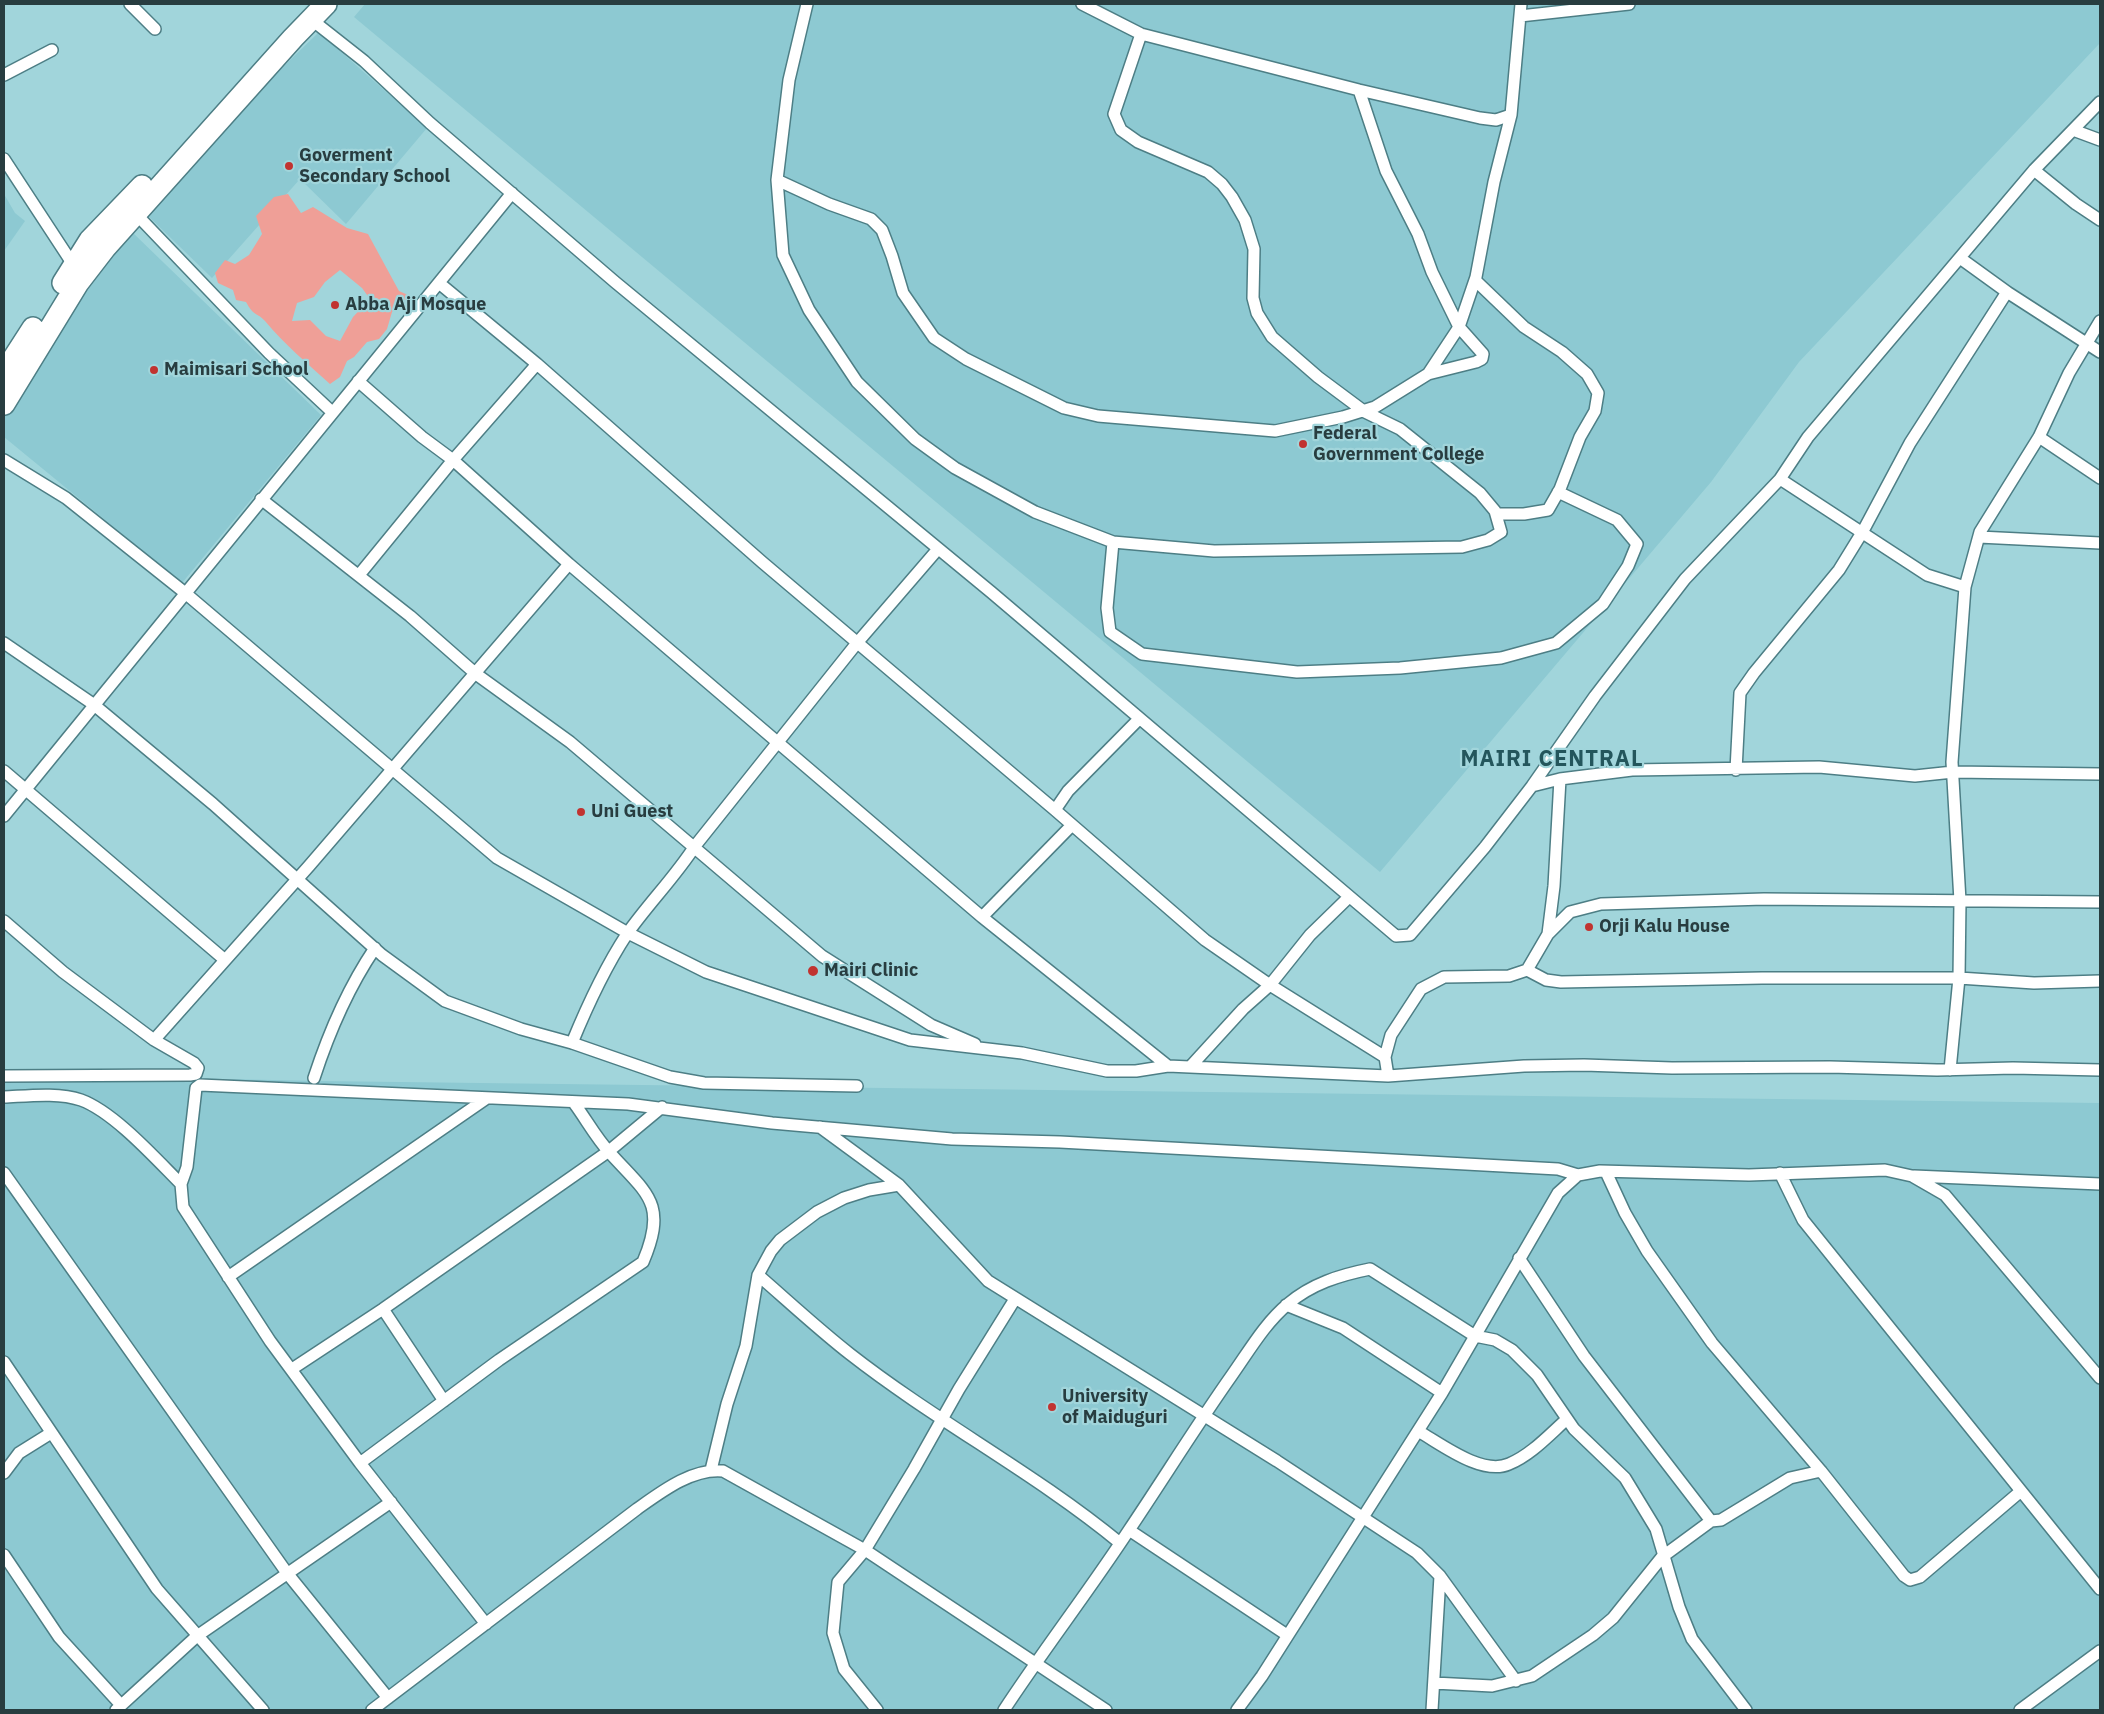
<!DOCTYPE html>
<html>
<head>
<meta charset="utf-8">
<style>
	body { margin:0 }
	#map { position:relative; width:2104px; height:1714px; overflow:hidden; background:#a1d5db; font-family:"IBM Plex Sans",sans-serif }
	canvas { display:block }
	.frame { position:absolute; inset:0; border:5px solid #283d40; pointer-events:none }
</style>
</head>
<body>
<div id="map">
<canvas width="2104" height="1714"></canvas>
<div class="frame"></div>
</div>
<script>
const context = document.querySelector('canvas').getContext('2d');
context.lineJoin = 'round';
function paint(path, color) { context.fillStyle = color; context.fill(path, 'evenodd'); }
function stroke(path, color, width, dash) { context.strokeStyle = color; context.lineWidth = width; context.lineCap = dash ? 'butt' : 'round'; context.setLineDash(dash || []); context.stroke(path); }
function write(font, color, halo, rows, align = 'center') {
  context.font = font + ' "IBM Plex Sans",sans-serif'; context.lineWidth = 4.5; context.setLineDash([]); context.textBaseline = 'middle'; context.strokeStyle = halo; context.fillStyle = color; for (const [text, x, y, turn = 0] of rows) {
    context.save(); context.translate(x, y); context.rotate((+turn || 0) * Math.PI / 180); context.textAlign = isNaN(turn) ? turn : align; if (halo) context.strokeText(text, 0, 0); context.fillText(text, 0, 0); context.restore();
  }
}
const built = new Path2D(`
	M365 4H2100V43L1799 362 1711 482 1380 872 354 17Z
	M318 33 331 43 427 128 346 224 300 179 212 278 143 211 194 153Z
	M4 194 15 213 25 221 4 251Z
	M132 232 321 415 182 583 4 437V416L61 325Z
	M85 1076 318 1081 2100 1103V1710H4V1080Z`);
const green = new Path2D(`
	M288 194 301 213 313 207 347 228 368 234 399 291 408 295 406 307 392 312 387 329 379 339 367 342 354 357 347 361 340 377 330 384C308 364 284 344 265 321 257 312 254 317 246 302L236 300 233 290 218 283 215 273 225 260 235 264 249 255 262 234 256 216 274 197ZM340 270 362 288 370 299 353 317 340 341 326 336 310 320 292 321 297 303 314 297 325 282Z`);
const street = new Path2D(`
	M130 4 155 29
	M807 4 789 80 777 180 783 255 809 310 857 382 915 439 955 468 1035 512 1113 542 1214 551 1462 547 1488 540 1501 532 1495 511 1480 493 1400 429 1365 412 1318 377 1272 337 1257 313 1253 298 1254 249 1245 220 1232 197 1222 184 1208 172 1138 142 1121 130 1114 114 1141 34
	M1082 4 1141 34 1359 90 1480 118 1496 120 1511 115
	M1520 16 1629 4
	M312 20 364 61 430 123 615 282 991 592 1396 936 1410 935 1485 847 1532 786 1595 696 1685 579 1780 479 1808 437 2034 170 2100 102
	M4 75 52 50
	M1359 90 1386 171 1418 234 1432 272 1459 327 1483 354 1482 359 1476 362 1428 374
	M2073 130 2100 140
	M4 159 74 266
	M2034 170 2076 204 2100 220
	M777 180 829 204 871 219 882 230 892 256 903 293 934 338 966 359 1064 408 1098 416 1275 431 1343 417 1375 407 1428 374 1459 327 1476 277 1494 182 1511 115 1521 4
	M136 214 269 353 332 412
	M1960 258 2007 292 2100 352
	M1475 280 1524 327 1562 352 1587 374 1598 393 1595 411 1580 437 1560 489 1548 510 1524 514H1496
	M439 283 537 364 762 562 1055 810 1205 940 1270 985 1385 1057 1388 1076
	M358 381 422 437 453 460 569 564 982 917 1168 1066
	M2039 437 2100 478
	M4 460 66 498 184 592 497 858 628 933 706 972 910 1040 1022 1053 1107 1071H1136L1168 1066 1388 1076 1524 1066 1584 1065 1672 1068 1830 1067 1937 1070 2013 1068 2100 1070
	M1780 479 1927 575 1965 587
	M261 499 410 616 476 674 570 742 822 956 931 1025 975 1044
	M1979 537 2100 543
	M1113 542 1107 608 1110 632 1142 654 1297 672 1400 668 1501 658 1556 643 1603 604 1628 566 1637 544 1617 520 1558 492
	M359 575 453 460 537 364
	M4 643 93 704 213 804 382 955 445 1001 521 1029 572 1043 670 1077 704 1083 857 1086
	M1736 770 1740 693 1754 673 1839 570 1863 531 1910 443 2007 292
	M4 771 225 960
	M1532 786 1560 779 1632 770 1819 767 1915 776 1953 772 2100 774
	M1055 810 1068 791 1139 719
	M4 816 512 193
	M982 917 1072 825
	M4 921 63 972 154 1040 194 1063 198 1068 196 1074 190 1075 4 1076
	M1548 934 1554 886 1560 779
	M1527 970 1546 980 1561 982 1762 978H1959L2034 983 2100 981
	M154 1040 309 866 569 564
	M572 1043C588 1004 604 969 627 934 648 904 675 877 695 846L857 643 938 549
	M1385 1057 1391 1035 1421 989 1444 977 1509 976 1527 970 1548 934 1570 912 1601 904 1764 899 2100 902
	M1190 1067 1243 1009 1270 985 1310 935 1349 897
	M1950 1070 1959 978 1960 901 1952 762 1965 587 1980 532 2039 437 2069 373 2100 321
	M314 1078C329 1032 348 988 375 948
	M4 1097C27 1096 58 1092 81 1100 114 1112 156 1159 181 1184
	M820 1127 899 1185 988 1281 1277 1461 1417 1553 1440 1576 1516 1681
	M1606 1172 1625 1213 1647 1251 1712 1343 1821 1471 1904 1576 1910 1580 1920 1577 2021 1491
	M4 1173 287 1573 388 1698
	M1780 1173 1803 1220 2100 1589
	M1914 1176 2100 1184
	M1519 1258 1584 1356 1711 1521 1721 1520 1790 1478 1821 1471
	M758 1275C788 1301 818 1329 850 1354 937 1422 1035 1473 1120 1543
	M228 1277 487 1098
	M1286 1305 1343 1328 1442 1393
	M383 1309 444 1401
	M4 1362 157 1589 263 1710
	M292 1369 383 1309 609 1151 662 1107
	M1418 1431C1441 1444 1482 1476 1509 1464 1531 1455 1549 1435 1567 1419
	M360 1463 499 1360 643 1262C668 1203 647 1194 610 1153 596 1138 586 1119 574 1103
	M711 1470 727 1404 746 1346 758 1275 771 1251 780 1240 817 1212 844 1198 869 1190 899 1185
	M4 1473 19 1453 51 1433
	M1129 1530 1287 1635
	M4 1555 59 1637 121 1705
	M486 1624 360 1463 270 1341 183 1207 181 1184 187 1167 196 1088 200 1085 628 1104 772 1123 952 1139 1060 1142 1558 1169 1578 1175 1600 1171 1749 1175 1885 1170 1912 1176 1945 1195 2100 1378
	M1434 1683 1492 1686 1532 1676 1593 1635 1613 1618 1662 1557 1711 1521
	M116 1710 197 1636 391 1502
	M372 1710 637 1509C661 1492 692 1468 723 1471L865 1550 1106 1710
	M877 1710 844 1669 833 1633 838 1582 865 1550 914 1469 959 1389 1015 1299
	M1004 1710C1044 1649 1089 1591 1129 1530 1164 1478 1196 1426 1232 1375 1249 1351 1265 1323 1288 1304 1311 1284 1340 1275 1370 1269L1475 1336 1495 1340 1512 1350 1537 1375 1574 1429 1625 1478 1656 1529 1679 1607 1692 1639 1746 1710
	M1237 1710 1262 1676 1442 1393 1558 1193 1578 1175
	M1432 1710 1440 1576
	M2020 1710 2100 1651`);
const highway = new Path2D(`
	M63 283 90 240 142 186
	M4 373 33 328
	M4 404 78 283 105 248 293 38 326 4`);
const markers = [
	[289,166,5,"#c13330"],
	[335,305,5,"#c13330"],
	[154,370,5,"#c13330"],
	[1303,444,5,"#c13330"],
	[581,812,5,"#c13330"],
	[1589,927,5,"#c13330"],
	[813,971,6,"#c13330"],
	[1052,1407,5,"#c13330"]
];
const poiNames = [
	["Goverment",299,156],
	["Secondary School",299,177],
	["Abba Aji Mosque",345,305],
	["Maimisari School",164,370],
	["Federal",1313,434],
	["Government College",1313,455],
	["Uni Guest",591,812],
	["Orji Kalu House",1599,927],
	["Mairi Clinic",824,971],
	["University",1062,1397],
	["of Maiduguri",1062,1418]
];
const districtNames = [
	["MAIRI CENTRAL",1552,760]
];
paint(built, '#8dc9d2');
paint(green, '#ef9f97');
stroke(street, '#4d7e85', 14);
stroke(highway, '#4d7e85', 24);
stroke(street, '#fff', 11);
stroke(highway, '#fff', 21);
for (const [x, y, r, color] of markers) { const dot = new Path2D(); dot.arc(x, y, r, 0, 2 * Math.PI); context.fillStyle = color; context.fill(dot); stroke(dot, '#a1d5db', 2); }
write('bold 18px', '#283d40', '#a1d5db', poiNames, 'left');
context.letterSpacing = '1px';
write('bold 22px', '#24565c', '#a1d5db', districtNames);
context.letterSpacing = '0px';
</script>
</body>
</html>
